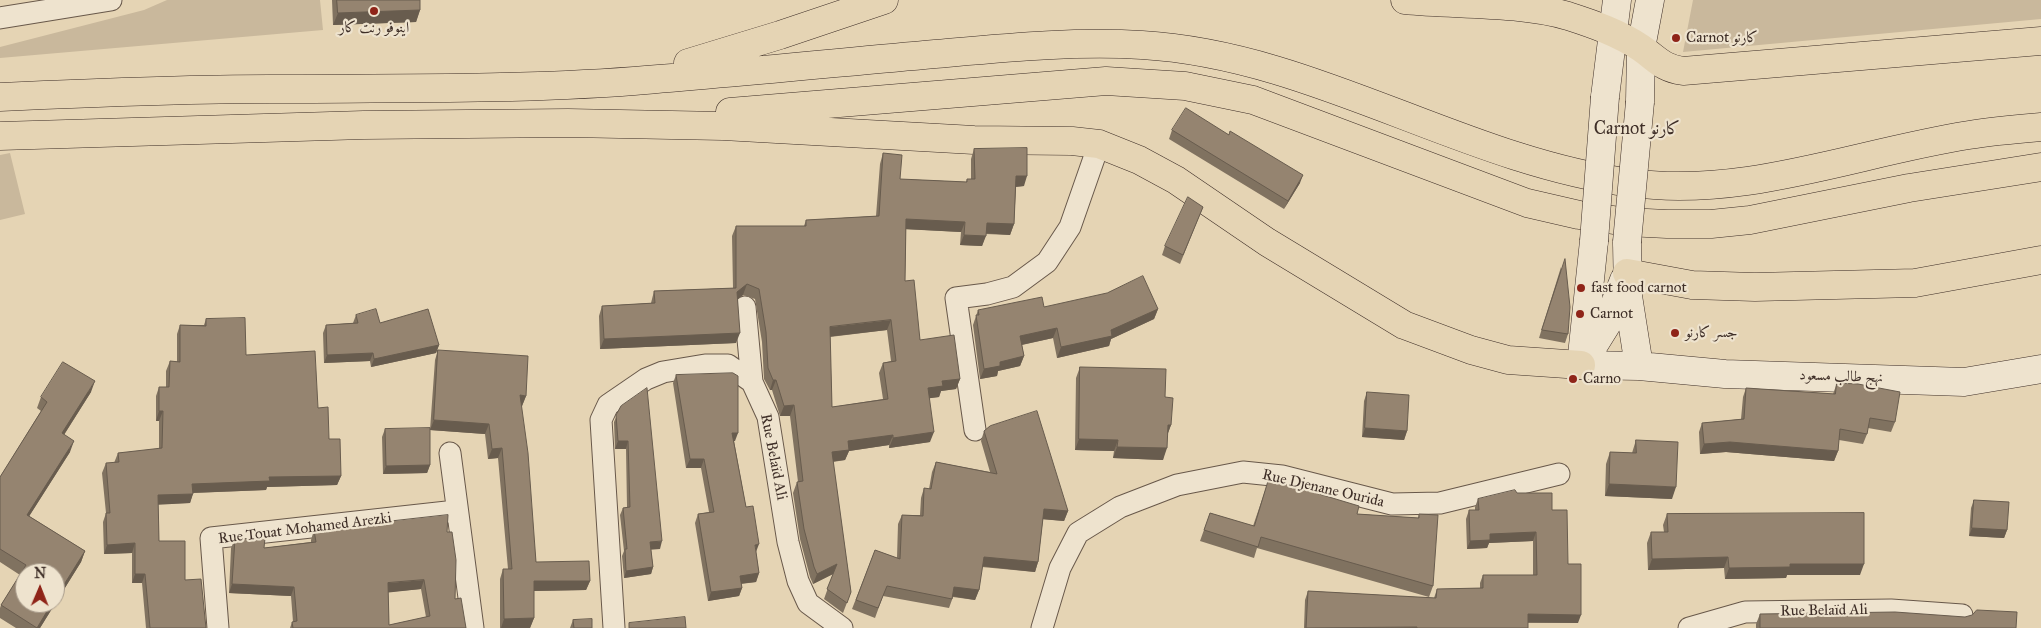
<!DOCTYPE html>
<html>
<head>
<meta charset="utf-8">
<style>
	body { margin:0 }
	#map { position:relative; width:2041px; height:628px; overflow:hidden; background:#e5d4b4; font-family:"IM FELL Great Primer",serif }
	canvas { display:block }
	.north { position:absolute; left:15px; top:563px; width:50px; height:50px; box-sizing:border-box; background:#eee3ce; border:1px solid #a89b8b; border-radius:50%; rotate:1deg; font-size:14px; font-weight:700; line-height:20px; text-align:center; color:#3e2e27 }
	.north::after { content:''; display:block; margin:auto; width:18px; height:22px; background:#8f2418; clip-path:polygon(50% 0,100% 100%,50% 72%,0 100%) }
</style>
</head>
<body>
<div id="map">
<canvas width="2041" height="628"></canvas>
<div class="north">N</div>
</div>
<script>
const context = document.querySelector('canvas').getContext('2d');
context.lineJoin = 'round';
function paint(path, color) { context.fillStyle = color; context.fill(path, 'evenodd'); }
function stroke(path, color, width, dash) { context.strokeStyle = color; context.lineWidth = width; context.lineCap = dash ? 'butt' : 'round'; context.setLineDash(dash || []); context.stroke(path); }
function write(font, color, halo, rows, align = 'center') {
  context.font = font + ' "IM FELL Great Primer",Amiri,serif'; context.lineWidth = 4.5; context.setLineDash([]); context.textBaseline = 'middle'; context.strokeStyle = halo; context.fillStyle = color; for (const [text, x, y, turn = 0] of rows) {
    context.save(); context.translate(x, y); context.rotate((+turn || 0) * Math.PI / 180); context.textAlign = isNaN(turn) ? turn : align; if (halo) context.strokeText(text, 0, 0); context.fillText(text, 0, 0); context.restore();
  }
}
const green = new Path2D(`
	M167 0H320L323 30 0 58V47L144 10Z
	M1693 0H2041V19L1683 52Z
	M10 153 25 214 0 220V155Z`);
const street = new Path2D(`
	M0 18 111 0
	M745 307 752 382
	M975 430 956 298 987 294 1013 287 1047 262 1070 227 1099 144
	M450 453 473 628
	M218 628 211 538 456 511
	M614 628 601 420 608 405 646 379 663 372 705 365H728L752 382 768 417 788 542 798 581 808 603 842 628
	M1042 628 1060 568 1078 533 1120 507 1177 485 1243 472 1282 476 1392 504 1440 503 1559 474
	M1689 628 1745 612 1891 610 1962 615`);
const secondary = new Path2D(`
	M1605 97 1617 0
	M1640 102 1641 48 1650 0
	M1627 242 1628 296 1639 366
	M1585 359 1608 322 1624 280
	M1581 365 1639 366 1725 374 1964 382 2041 369
	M1581 365 1594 241`);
const highway = new Path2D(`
	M1405 0C1457 5 1519 2 1568 16 1593 24 1619 33 1641 48 1657 59 1662 68 1683 71L2041 41
	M688 63 780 35 884 0
	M0 97C90 93 180 89 270 89 392 88 513 90 634 81 734 73 835 63 935 54 1004 48 1073 41 1142 45 1314 55 1461 160 1631 183 1747 198 1855 153 1969 135 1992 131 2017 129 2041 127
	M730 112 1106 81 1185 86 1253 100 1527 203 1579 215 1627 222 1667 224H1711L1750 220 1909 188 2041 167
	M0 136 364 125 568 123 723 126 974 140 1072 141 1099 144 1139 160 1176 180 1267 242 1404 325 1471 350 1508 360 1581 365
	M1627 273 1692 285 1755 287 1915 283 2041 260`);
const secondaryBridge = new Path2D(`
	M1594 241 1605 97
	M1627 242 1640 102`);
const wall = new Path2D(`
	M332 0H420V10L416 22 333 25Z
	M1172 130 1228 134 1300 183 1284 209 1169 139Z
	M974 149 1024 186 1016 187 1014 224 1010 235 986 234 982 246 960 245 961 232 906 229 905 281 920 340 960 379 956 389 941 391 939 397 929 398 930 442 889 448V445L849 451 845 460 833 462 851 592 843 613 824 599 833 574 813 584 810 577 800 539 793 493 797 482H798L790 416H780L772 390H770L764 379 762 342 755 299 743 295 738 299 736 343 600 349 599 316 602 306 651 303 654 291 733 288 732 236 736 226H804L806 220 876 216 880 164 883 153 900 179 966 182 967 179H971V159ZM887 330 891 361 883 363 879 373 883 399 832 407 830 337Z
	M1203 207 1180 264 1162 255 1165 246Z
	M1561 267 1568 334 1565 343 1539 338Z
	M1044 307 1158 309 1154 319 1111 339 1109 346 1057 358 1053 338 1022 345 1024 356 1020 366 998 371 997 376 980 379 973 325 978 310Z
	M356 315 439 345 436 353 371 367 370 361 324 363 323 333 326 325 353 323Z
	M206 319 246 355 318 408 329 439 341 476 337 485 267 487 266 490 193 493 190 503 158 504 159 541 185 580 206 628H146L142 583H132V553L104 554 103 522 106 513 102 473 106 463H114L118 453 159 449V421H156V396L159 387H166V371L170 361 177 362V334L180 325H204Z
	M438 350 526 396 522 406H521L536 562 590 581 586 590 534 591V618L530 628H500V579L503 569H508L498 458 488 459 485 434 430 430 435 360Z
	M1080 367 1165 397 1171 425 1167 435 1163 460 1113 458 1114 451 1075 450 1076 378Z
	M676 375 735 441H734L746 507 756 552 759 573 756 582 741 584 742 588 739 596 708 601 695 523 698 514 709 512 701 468H686L673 383Z
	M1837 383 1895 422 1891 432 1868 428 1867 434 1863 444 1839 440 1838 451 1834 461 1726 452 1700 454 1699 432 1702 423 1741 419 1743 397 1746 388 1833 394Z
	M91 392 64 435 70 452 29 516 85 551 81 562 40 628H16L0 618V608L1 605 20 575 0 562V477L41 411 37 408 41 397Z
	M1367 392 1407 431 1404 440 1362 437 1364 401Z
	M621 406 660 549H651L653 567 651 574 624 578 622 556 624 551 620 515 623 508 627 507 626 449H615L614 422Z
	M385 429 430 465 427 473 383 474 382 437Z
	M984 431 1068 511 1064 521 1043 519 1038 562 1035 572 982 567 979 590 975 600 953 597 949 608 883 596 875 618 852 609 875 550 897 558 898 524 902 515H920L921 498 924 488 929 489 932 472 936 462 990 472 981 441Z
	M1636 440 1672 499 1605 496 1606 464 1610 452 1632 453Z
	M1269 479 1357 514 1418 518 1419 514 1433 586 1429 597 1257 548 1254 558 1200 541 1210 513 1253 526Z
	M1517 493 1552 510 1568 564 1578 623H1528V628H1304L1305 600 1308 591 1434 598 1437 589 1480 588V583L1483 575H1533V541L1489 543 1487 548 1467 549 1466 519 1469 510H1475V507L1478 499Z
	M1974 500 2007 530 2004 538 1969 536 1971 508Z
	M1667 514 1860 575H1787L1786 578 1725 579 1724 568 1648 570 1647 543 1651 532H1664L1663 525Z
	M314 530 447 532 455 599 466 628H290L292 622H293L291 596 229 593 231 548 235 539 264 548 311 542V540ZM421 589 426 617 389 625 388 592Z
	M1760 614 2016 628H1756V624Z
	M573 620 592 628H570Z`);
const shadedWall = new Path2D(`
	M420 10 416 22 333 25 338 13Z
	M1303 175 1300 183 1284 209 1288 201Z
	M1016 176H1027L1024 186 1013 187Z
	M906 219 965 222 961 232 902 229Z
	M987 223 1014 224 1010 235 983 233Z
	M964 235 986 236 982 246 960 245Z
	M747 284 743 295 734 302 737 292Z
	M1158 309 1154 319 1111 339 1109 346 1057 358 1061 347 1111 330Z
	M891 320 887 330 826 337 830 327Z
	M1057 328 1053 338 1016 346 1020 336Z
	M740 333 736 343 600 349 604 339Z
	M439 345 436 353 371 367 374 359Z
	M373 353 370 361 324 363 327 355Z
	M1024 356 1020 366 998 371 997 376 980 379 984 369 1000 362Z
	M960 379 956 389 941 391 939 397 924 399 928 388 942 381Z
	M773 380H776L772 390H770Z
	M95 381 91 392 58 444 62 433Z
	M520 395 526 396 522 406 516 405Z
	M794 405 790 416H780L784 406Z
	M159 411H163L159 421H156Z
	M434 420 489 424 485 434 430 430Z
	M1168 425H1171L1167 436Z
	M1365 428 1407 431 1404 440 1362 437Z
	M934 432 930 442 889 448 893 438Z
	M732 433H738L735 441H729Z
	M893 435 889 445 849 451 845 460 828 462 832 452 848 441Z
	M1079 439 1118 440 1114 451 1075 450Z
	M74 441 70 452 23 526 27 515Z
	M618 441H628L626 449H615Z
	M1730 442 1838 451 1834 461 1726 452 1700 454 1704 444Z
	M1117 447 1167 448 1163 460 1113 458Z
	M502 448 498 458 488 459 492 449Z
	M690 459H704L701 468H686Z
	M430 465 427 473 383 474 386 466Z
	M341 476 337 485 267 487 266 490 189 493 192 484 269 477Z
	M1609 484 1676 487 1672 499 1605 496Z
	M193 494 190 503 154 505 158 495Z
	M1044 509 1068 511 1064 521 1040 519Z
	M1972 528 2007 530 2004 538 1969 536Z
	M1536 532 1533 541 1489 543 1487 548 1467 549 1470 541 1490 534Z
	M662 541 660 549 647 550 650 542Z
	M135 543 132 553 104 554 107 545Z
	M759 544 756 552 755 545Z
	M85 551 81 562 40 628H37L52 603H55V599Z
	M984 557 1038 562 1035 572 980 566Z
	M1728 557 1724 568 1648 570 1652 559Z
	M837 564 833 574 813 584 817 574Z
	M1790 564H1864L1860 575H1787L1786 578 1725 579 1729 568Z
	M653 567 651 574 624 578 626 571Z
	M759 573 756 582 737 584 740 576Z
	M135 574H145L142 583H132Z
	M424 580 421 589 384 593 388 583Z
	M534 581H590L586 590 530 591Z
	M232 584 294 587 291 596 229 593Z
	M954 587 979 590 975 600 951 596Z
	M742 588 739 596 708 601 711 592Z
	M1528 614 1581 615 1578 623 1525 622Z
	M534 618 530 628H501L504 619Z
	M1417 627V628H1345Z`);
const building = new Path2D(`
	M337 0H420V10L338 13Z
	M1186 108 1229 135 1230 131 1303 175 1288 201 1172 130Z
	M1027 148V176H1016L1014 224 987 223 986 236 964 235 965 222 906 219 905 281 914 280 920 340 954 335 960 379 942 381 943 386 928 388 934 432 893 438V435L848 441 849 450 832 452 851 592 847 603 827 589 837 564 817 574 814 567 804 529 797 482 803 481 794 405 784 406 776 380H773L768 368 766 332 759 289 747 284 737 292 740 333 604 339 602 306 655 303 654 291 736 288V226H806V220L879 216 883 153 902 155 900 179 967 182V179H975L974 149ZM891 320 896 361 883 363 888 399 832 407 830 327Z
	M1188 197 1203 207 1183 255 1165 246Z
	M1565 259 1570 307 1568 334 1542 330Z
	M1143 276 1158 309 1111 330 1112 336 1061 347 1057 328 1020 336 1024 356 1000 362V366L984 369 976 315H979L978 310 1042 297 1044 307 1107 293Z
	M376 309 380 323 428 309 439 345 374 359 373 353 327 355 326 325 358 323 356 315Z
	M245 318 246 355 315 351 318 408 328 407 329 439H340L341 476 269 477 270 481 192 484 193 494 158 495 159 541H185V580L201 579 206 628H150L145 574H135V543L107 545 106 513H110L106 463 119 462 118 453 162 448 163 411H159V387H169L170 361 180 362V325L206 326V319Z
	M438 350 528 356 526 396 520 395 528 453 536 562 589 561 590 581H534V618L504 619 503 569H512L502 448 492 449 489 424 434 420Z
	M63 362 95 381 62 433 74 441 27 515 85 551 55 599V573H25V603H52L37 628 1 605 26 565 0 549V477L47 402 41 397Z
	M1080 367 1166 369 1165 397 1173 398 1171 425H1168L1167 448 1117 447 1118 440 1079 439Z
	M733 373 738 376V433H732L746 507 753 506 759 544 755 545 759 573 740 576 742 588 711 592 698 514 714 512 704 459H690L676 375Z
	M1837 383 1858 384 1900 392 1895 422 1870 418 1867 434 1840 429 1838 451 1730 442 1704 444 1702 423 1744 419 1746 388 1835 394Z
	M647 388 662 541 650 542 653 567 626 571 625 549H627L623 508 630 507 628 441H618L616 415 621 406Z
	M1367 392 1409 395 1407 431 1365 428Z
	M1037 411 1068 511 1044 509 1038 562 984 557 979 590 954 587 952 599 887 586 878 608 856 600 875 550 900 559 902 515 923 516 924 488 931 489 936 462 997 474 984 431 990 426Z
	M430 428V465L386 466 385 429Z
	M1636 440 1678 442 1676 487 1609 484 1610 452 1636 453Z
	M1269 479 1359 506 1357 514 1419 518V514L1438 515 1433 586 1261 537 1258 547 1204 530 1210 513 1254 526Z
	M1515 490 1517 493H1552V510H1567L1568 564H1581V615L1528 614V628H1417V627L1306 628 1308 591 1436 598 1437 589 1483 588V575H1537L1536 532 1490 534V540L1470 541 1469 510H1479L1478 499Z
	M1974 500 2009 502 2007 530 1972 528Z
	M1864 513V564H1790V567L1729 568 1728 557 1652 559 1651 532H1668L1667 514Z
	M448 515 447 532H452L456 560 455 599 461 598 466 628H293L292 622 297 621 294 587 232 584 235 539 265 538 264 548 316 542 314 530ZM424 580 430 616 389 625 388 583Z
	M1977 610 2017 612 2016 628H1760V614L1895 612 1965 617 1972 615Z
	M685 617 686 628H629V623Z
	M592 619V628H574L573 620Z`);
const markers = [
	[374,11,5,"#8f2418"],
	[1676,38,5,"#8f2418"],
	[1581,288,5,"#8f2418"],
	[1580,314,5,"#8f2418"],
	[1675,333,5,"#8f2418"],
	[1573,379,5,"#8f2418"]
];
const poiNames = [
	["اينوفو رنت كار",374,28,"center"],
	["Carnot كارنو",1686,38],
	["fast food carnot",1591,288],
	["Carnot",1590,314],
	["جسر كارنو",1685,333],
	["Carno",1583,379]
];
const streetNames = [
	["نهج طالب مسعود",1841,377,2],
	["Rue Belaïd Ali",773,457,79],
	["Rue Djenane Ourida",1323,489,13],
	["Rue Touat Mohamed Arezki",305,529,-7],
	["Rue Belaïd Ali",1824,611,-1]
];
const quarterNames = [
	["Carnot كارنو",1637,130]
];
paint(green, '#c9b89c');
stroke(street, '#68584a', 23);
stroke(secondary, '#3e2e27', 29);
stroke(highway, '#3e2e27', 29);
stroke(street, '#eee3ce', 21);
stroke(secondary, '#eee3ce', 28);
stroke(highway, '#e5d4b4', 28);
stroke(secondaryBridge, '#3e2e27', 29, []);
stroke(secondaryBridge, '#eee3ce', 28);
paint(wall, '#807260');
paint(shadedWall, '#685c4e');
paint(building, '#958470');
stroke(building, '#685c4e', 1);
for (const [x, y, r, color] of markers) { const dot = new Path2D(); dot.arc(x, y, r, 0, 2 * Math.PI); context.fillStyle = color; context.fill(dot); stroke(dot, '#eee3ce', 2); }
write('15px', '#3e2e27', '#eee3ce', poiNames, 'left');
write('15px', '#3e2e27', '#eee3ce', streetNames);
write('18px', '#3e2e27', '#eee3ce', quarterNames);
</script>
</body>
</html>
